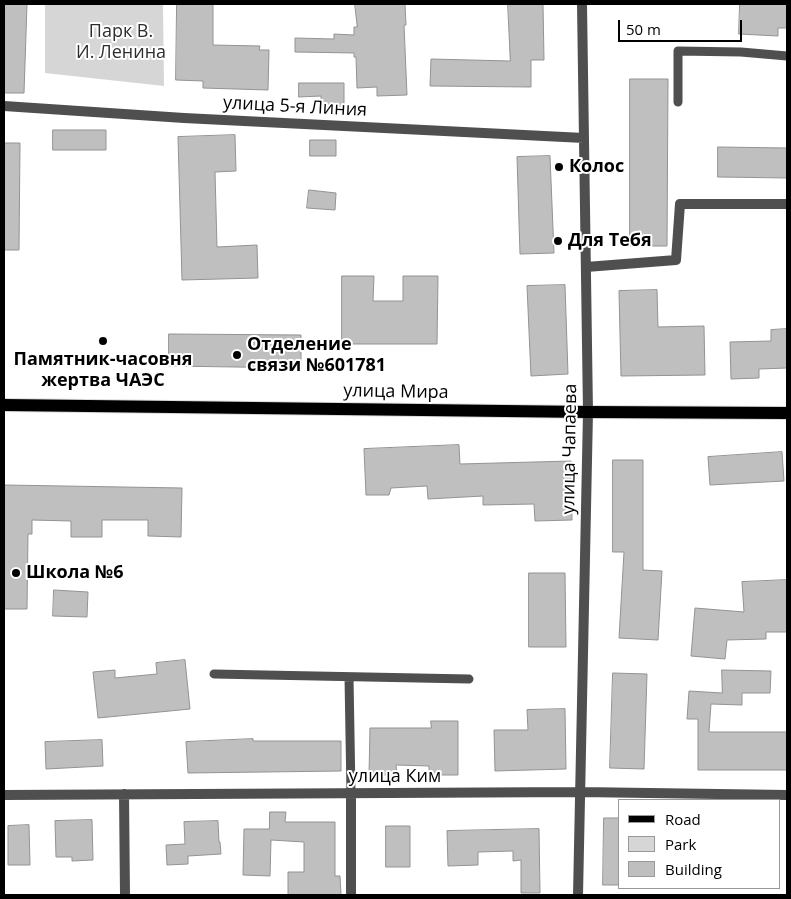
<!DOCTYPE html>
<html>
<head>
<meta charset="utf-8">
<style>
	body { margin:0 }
	#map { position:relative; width:791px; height:899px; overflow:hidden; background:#fff; font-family:"Open Sans",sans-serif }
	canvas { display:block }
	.frame { position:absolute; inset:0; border:5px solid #000; pointer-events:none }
	.legend { position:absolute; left:618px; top:799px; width:162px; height:90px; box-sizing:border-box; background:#fff; border:1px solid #999; margin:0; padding:6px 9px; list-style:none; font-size:15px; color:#000 }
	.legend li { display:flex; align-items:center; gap:10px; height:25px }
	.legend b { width:25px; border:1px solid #999 }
	.scale { position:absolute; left:618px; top:20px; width:124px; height:22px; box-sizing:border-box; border:2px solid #000; border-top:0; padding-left:6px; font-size:15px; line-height:18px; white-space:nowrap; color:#000; -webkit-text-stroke:4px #fff; paint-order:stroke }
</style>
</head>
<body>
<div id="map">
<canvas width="791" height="899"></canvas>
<div class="frame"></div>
<ul class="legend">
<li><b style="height:6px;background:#000"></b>Road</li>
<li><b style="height:14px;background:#d6d6d6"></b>Park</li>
<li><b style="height:14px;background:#bfbfbf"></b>Building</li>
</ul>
<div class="scale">50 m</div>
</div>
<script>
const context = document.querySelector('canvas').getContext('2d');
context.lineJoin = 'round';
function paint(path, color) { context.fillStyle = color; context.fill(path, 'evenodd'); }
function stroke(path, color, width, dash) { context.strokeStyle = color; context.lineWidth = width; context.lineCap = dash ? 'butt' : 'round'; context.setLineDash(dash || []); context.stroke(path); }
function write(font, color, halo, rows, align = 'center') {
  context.font = font + ' "Open Sans",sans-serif'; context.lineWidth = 4; context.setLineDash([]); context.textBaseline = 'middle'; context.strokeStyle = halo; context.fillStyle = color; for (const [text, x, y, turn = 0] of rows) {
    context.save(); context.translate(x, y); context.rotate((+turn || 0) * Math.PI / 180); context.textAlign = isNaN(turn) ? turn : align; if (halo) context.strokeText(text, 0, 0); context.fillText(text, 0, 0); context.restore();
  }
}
const green = new Path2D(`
	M45 4H163L164 86 45 73Z`);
const building = new Path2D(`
	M4 4H27L24 93H4Z
	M177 4H213V45L260 46 259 50H269L268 90 203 88V81L176 80Z
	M355 4H405L406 25H404L407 95 377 96V87L357 88 356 57H354V53L295 52V38L334 39V34L354 35V27H357Z
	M508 4H543L544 60H531V87L430 86 431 59 510 61Z
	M740 4H787V28H778V36L739 34Z
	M630 79H668L667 246H630Z
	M299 83H344V109H321V96L299 97Z
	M53 130H106V150H53Z
	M235 135 236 171 215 172 217 247 257 245 258 278 182 280 178 137Z
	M310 140H336V156H310Z
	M4 143H20L19 250H4Z
	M718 147 787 148V178L718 177Z
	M550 156 554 253 520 254 517 157Z
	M309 190 336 193 335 210 307 208Z
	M342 276H374L373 301H403V276H438L437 344H342Z
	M565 285 568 374 531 376 527 286Z
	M657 290 658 327 704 326 705 375 621 376 619 291Z
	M787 329V368L759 369V378L731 379 730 342 771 341V330Z
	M169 334 301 335V368L169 366Z
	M459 445 460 464 571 461 572 520 535 521 534 504 483 505V496L428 499 427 486 391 488 389 495H366L364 449Z
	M782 452 784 481 710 485 708 457Z
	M613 460H643V570L662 571 658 640 619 638 624 552H613Z
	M4 485 182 488 181 537 148 536V520H102V537H71V521L32 520V534H28L27 609H4Z
	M529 573H565L566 647H529Z
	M787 580V632H766V639L727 640 725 659 691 656 695 608 744 612 742 582Z
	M54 590 88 592 87 617 53 616Z
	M185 660 190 709 98 718 93 672 115 670V678L157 674 156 663Z
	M722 670 771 671 770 693H742V705L711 704 709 732H787V770H698V719H687L689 691 722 693Z
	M613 673 647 674 644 769 610 768Z
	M565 709 566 769 495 771 494 730H528L527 710Z
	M431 721H458V775H429V766L396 765 397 775H369L370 728H431Z
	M253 739V741H341V771L188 773 186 742Z
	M102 740 103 766 46 769 45 742Z
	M270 812H286L285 822H335V876H340L341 895H288V872H304V842L271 840 270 876 243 875 244 829H269Z
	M604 818H620V885H603Z
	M92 820 93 860 72 861V857H56L55 821Z
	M218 821 219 842H220L221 854 188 856V864L167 865 166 845 185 844 184 822Z
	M29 825 30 865H8V826Z
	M386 826H410V867H386Z
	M539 829 540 893H521V860L513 861V851L478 852V865L448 866 447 831Z`);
const lane = new Path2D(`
	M678 102V51L741 52 787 56
	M214 674 469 679
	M349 677 351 793`);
const street = new Path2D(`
	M4 106 184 118 584 138
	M586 267 676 260 680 204H787
	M351 793V895
	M124 794 125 895
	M4 795 580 792 787 795
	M578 895 588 412 582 4`);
const primary = new Path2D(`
	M4 405 588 412 787 413`);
const markers = [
	[559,167,5,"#000"],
	[558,241,5,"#000"],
	[103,341,5,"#000"],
	[237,355,5,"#000"],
	[16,573,5,"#000"]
];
const parkNames = [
	["Парк В.",121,32],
	["И. Ленина",121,53]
];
const streetNames = [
	["улица 5-я Линия",295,107,3],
	["улица Мира",396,392,1],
	["улица Чапаева",570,449,-89],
	["улица Ким",395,777]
];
const poiNames = [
	["Колос",569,167],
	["Для Тебя",568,241],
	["Отделение",247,345],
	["связи №601781",247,366],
	["Памятник-часовня",103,360,"center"],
	["жертва ЧАЭС",103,381,"center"],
	["Школа №6",26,573]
];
paint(green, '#d6d6d6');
paint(building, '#bfbfbf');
stroke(building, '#939393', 1);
stroke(primary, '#dbdbdb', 14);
stroke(lane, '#4f4f4f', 9);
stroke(street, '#4f4f4f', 10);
stroke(primary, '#000', 12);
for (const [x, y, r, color] of markers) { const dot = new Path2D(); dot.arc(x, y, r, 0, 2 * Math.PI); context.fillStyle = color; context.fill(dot); stroke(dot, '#fff', 2); }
write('18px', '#2d2d2d', '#fff', parkNames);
write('18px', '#000', '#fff', streetNames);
write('bold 18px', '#000', '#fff', poiNames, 'left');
</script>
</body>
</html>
